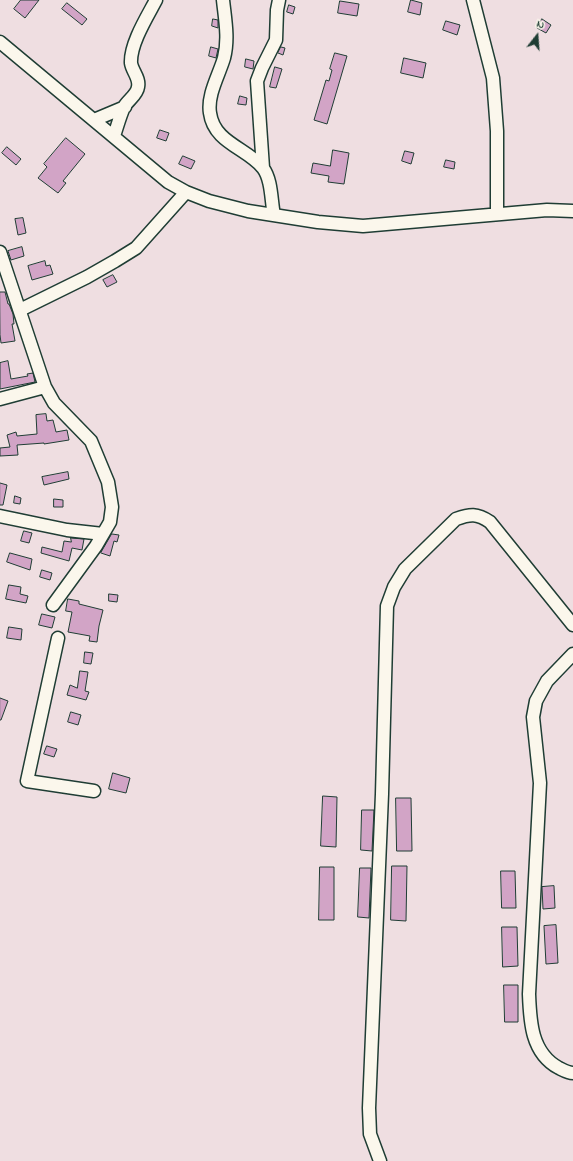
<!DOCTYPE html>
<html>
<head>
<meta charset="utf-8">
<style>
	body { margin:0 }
	#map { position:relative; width:573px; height:1161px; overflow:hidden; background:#efdee1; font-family:"Indie Flower",sans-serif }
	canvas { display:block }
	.north { position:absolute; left:517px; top:16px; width:40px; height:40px; -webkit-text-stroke:3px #fbf7ec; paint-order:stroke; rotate:17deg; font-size:11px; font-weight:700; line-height:16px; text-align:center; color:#1f3d34 }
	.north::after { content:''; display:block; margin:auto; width:14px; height:18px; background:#1f3d34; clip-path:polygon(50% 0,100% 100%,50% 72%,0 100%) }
</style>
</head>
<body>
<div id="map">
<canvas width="573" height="1161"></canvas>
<div class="north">N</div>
</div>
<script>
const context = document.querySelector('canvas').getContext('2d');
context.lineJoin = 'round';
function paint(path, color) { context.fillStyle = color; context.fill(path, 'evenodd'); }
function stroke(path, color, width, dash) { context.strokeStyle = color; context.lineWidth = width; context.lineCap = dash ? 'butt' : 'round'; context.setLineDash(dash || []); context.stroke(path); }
const building = new Path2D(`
	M21 0H39L25 18 14 9Z
	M411 0 422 3 420 15 408 12Z
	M340 1 359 4 357 16 338 13Z
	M67 3 87 19 82 25 62 9Z
	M289 5 295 7 293 14 287 12Z
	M213 19 218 20V28L212 26Z
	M542 19 551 25 546 33 537 28Z
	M446 21 460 25 457 35 443 30Z
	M211 47 218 49 216 58 209 56Z
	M281 47 285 48 283 55 278 53Z
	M335 53 347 56 327 124 314 120 326 80 329 81 332 70 330 69Z
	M404 58 426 63 423 78 401 73Z
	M246 59 254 61 253 69 245 67Z
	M275 67 282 69 276 88 270 87Z
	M240 96 247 98 246 105 238 104Z
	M160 130 169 133 166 141 157 138Z
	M66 138 85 154 63 181 66 183 58 193 38 178 47 167 44 164Z
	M7 147 21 159 16 165 2 153Z
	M333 150 349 153 344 184 328 182 329 176 311 173 313 163 330 166Z
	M405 151 414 153 411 164 402 161Z
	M183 156 195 161 191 169 179 164Z
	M446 160 455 162 454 169 444 167Z
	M23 218 26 233 18 235 15 219Z
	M22 247 24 256 11 260 8 251Z
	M45 261 46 266 50 265 53 274 32 280 28 266Z
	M113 275 117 282 107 287 103 280Z
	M0 292H5L8 304H9L13 314 14 324H12L15 341 1 343 0 335Z
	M8 361 11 379 28 376 27 374 33 373 35 382 0 389V363Z
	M46 414 47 421 53 420 56 432 67 430 69 440 44 444V443L17 445 18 455 0 456V448L10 447 7 435 16 432 17 436 37 434 36 415Z
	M68 472 69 479 44 485 42 477Z
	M0 483 7 485 3 505H0Z
	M15 496 21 498 20 504 14 503Z
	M54 499 63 500V507H54Z
	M24 531 32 533 29 543 21 541Z
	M112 534 119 535 117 542 114 541 110 556 101 553Z
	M71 538 84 539 82 550 72 548 69 561 41 553 42 547 62 552 64 541 71 542Z
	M10 553 32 559 30 570 7 562Z
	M42 570 52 573 50 580 40 577Z
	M9 585 21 587 20 594 28 596 26 603 6 599Z
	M109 594 118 595 117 602 109 601Z
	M68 599 79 601V604L103 610 99 626 97 642 89 641 90 636 68 632 72 612 66 611Z
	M42 614 55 617 52 628 39 625Z
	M9 627 22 629 21 640 7 638Z
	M85 652 93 653 91 664 84 663Z
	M80 671 88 672 85 691 89 692 86 700 67 695 70 685 77 688Z
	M0 698 8 701 1 720H0Z
	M71 712 81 715 78 725 68 722Z
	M47 746 57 749 54 757 44 754Z
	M113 773 130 778 126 793 109 789Z
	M323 796 337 797 336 847 321 846Z
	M396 798H411L412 851H397Z
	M362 810H374L372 851 361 850Z
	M392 866H407L406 921 391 920Z
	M320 867H334V920H319Z
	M360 868H371L369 918 358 917Z
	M501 871H515L516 908H502Z
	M554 886 555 908 543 909 542 887Z
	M556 925 558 963 546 964 544 926Z
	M502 927H517L518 966 503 967Z
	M504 985H518V1022H505Z`);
const minor = new Path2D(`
	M223 0C225 19 229 39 224 58 219 75 207 95 210 113 214 143 247 148 263 168 272 180 271 201 274 215
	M473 0 493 78 497 131V214
	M0 42 168 182 186 192 209 201 248 211 318 222 363 226 547 210 573 211
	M94 120 125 107
	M114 136C117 127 120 116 124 107 128 100 137 95 138 87 140 78 132 71 131 63 130 44 147 17 156 0
	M263 168 257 81 262 68 276 40 277 10 279 0
	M0 252 45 387 54 403 91 441 108 482 112 507 110 522 96 546 53 605
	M20 310 87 277 115 261 136 248 186 192
	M0 399 45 387
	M0 516 67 530 103 534
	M58 638 27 781 94 791
	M573 654 547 681 536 701 533 717 540 783 529 994C530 1021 531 1053 559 1068 563 1070 568 1073 573 1073
	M380 1161 370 1134 369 1108 382 794 387 606 394 587 405 569 456 519C470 514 477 513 490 522L573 625`);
paint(building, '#d2a4c6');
stroke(building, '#1f3d34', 1);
stroke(minor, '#1f3d34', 15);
stroke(minor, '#fbf7ec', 12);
</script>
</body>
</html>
